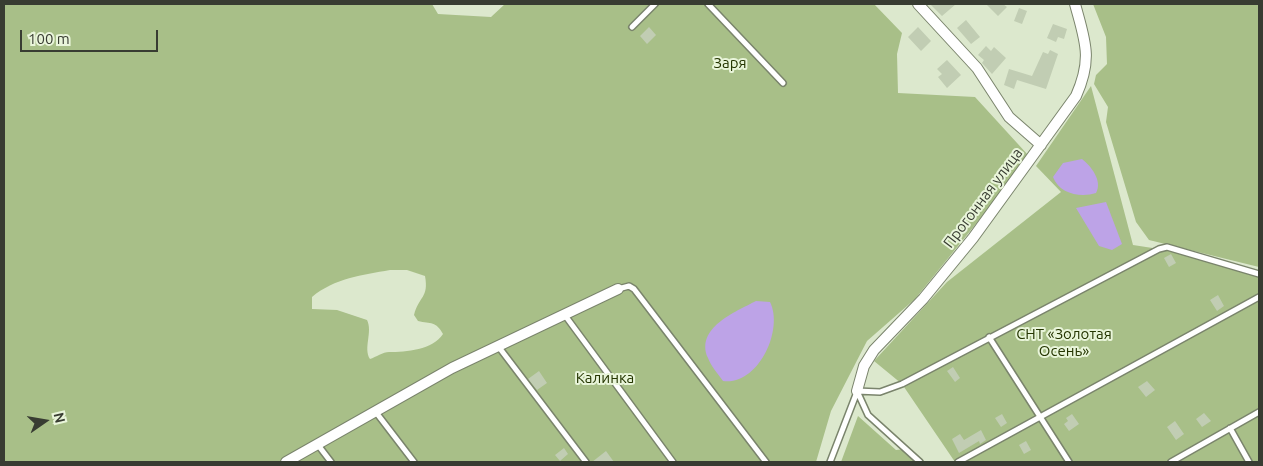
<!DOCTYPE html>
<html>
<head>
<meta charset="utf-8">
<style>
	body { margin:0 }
	#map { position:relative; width:1263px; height:466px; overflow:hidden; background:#dce8cd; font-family:Ubuntu,sans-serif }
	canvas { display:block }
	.frame { position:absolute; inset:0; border:5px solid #383c32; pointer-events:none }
	.north { position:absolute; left:20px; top:396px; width:50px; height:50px; -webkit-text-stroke:4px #e9f5da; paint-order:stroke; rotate:77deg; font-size:14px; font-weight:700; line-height:20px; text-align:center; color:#383c32 }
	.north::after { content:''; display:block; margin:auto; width:18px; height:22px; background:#383c32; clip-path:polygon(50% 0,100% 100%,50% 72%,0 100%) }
	.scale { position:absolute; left:20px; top:30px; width:138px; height:22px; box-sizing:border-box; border:2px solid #383c32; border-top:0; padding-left:6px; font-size:15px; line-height:18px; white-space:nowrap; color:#383c32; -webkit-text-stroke:4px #e9f5da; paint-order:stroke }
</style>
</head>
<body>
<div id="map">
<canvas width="1263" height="466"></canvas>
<div class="frame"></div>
<div class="north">N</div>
<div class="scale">100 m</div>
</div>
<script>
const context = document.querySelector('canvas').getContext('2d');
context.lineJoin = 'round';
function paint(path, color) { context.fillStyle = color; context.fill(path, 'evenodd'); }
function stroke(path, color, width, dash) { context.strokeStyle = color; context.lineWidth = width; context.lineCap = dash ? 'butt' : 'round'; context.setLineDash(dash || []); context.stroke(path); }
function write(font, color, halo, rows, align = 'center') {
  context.font = font + ' Ubuntu,sans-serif'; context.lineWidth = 4; context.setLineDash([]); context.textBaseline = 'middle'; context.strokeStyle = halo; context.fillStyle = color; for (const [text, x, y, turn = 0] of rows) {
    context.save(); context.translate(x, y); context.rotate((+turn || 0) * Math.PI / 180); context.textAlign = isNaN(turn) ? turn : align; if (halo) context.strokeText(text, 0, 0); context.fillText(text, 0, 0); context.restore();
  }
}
const green = new Path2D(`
	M4 4H432L438 14 491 17 505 4H874L902 33 897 54 898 93 975 97 1028 155 988 209 915 299 867 341 831 411 816 462H4ZM390 270H407L425 276C429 298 419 296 414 315L418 321C431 324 436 321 443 334 433 350 406 352 389 352 383 352 376 357 370 359 363 348 373 332 367 320L337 310 312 309V297C335 278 362 275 390 270Z
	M1093 4H1259V267L1149 240 1136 222 1106 122 1108 107 1094 84 1096 75 1107 64 1106 37Z
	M1091 86 1133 245 1159 249 1167 247 1259 274V462H955L902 384 874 361 947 282 1061 192 1036 166Z
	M858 416 896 450 905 449 920 462H841Z`);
const water = new Path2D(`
	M1082 159C1091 166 1103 181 1096 193 1081 198 1059 194 1053 177L1063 163Z
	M1106 202 1122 244 1112 250 1099 246 1076 208Z
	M756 301 770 302C784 330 758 386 723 381 718 374 711 366 708 358 695 328 735 312 756 301Z`);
const building = new Path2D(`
	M930 4H956L942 16Z
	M986 4H1003L1007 7 998 16Z
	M1019 8 1027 11 1022 24 1014 21Z
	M966 20 980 37 971 44 957 28Z
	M1053 24 1067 29 1064 39 1058 37 1056 42 1047 38Z
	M649 27 656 35 647 44 640 36Z
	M918 27 931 41 921 51 908 37Z
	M986 46 991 51 994 47 1006 58 992 74 982 63 984 60 978 55Z
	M1050 50 1058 54 1046 89 1017 80 1014 89 1004 85 1009 69 1032 76 1043 52 1048 54Z
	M947 60 961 75 947 88 938 77 942 74 937 69Z
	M1171 254 1176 263 1169 267 1164 258Z
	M1218 295 1224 306 1217 311 1210 300Z
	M953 367 960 378 955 382 947 371Z
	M539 371 547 383 537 390 528 379Z
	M1147 381 1155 390 1146 397 1138 387Z
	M1204 413 1211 421 1202 427 1196 419Z
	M1002 414 1007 423 1001 427 995 418Z
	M1072 414 1079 424 1069 431 1064 424 1068 421 1066 418Z
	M1175 421 1184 434 1176 440 1167 427Z
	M981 430 986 440 980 444 979 441 959 453 952 439 960 434 964 440Z
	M1026 441 1031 450 1024 454 1019 445Z
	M564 448 568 454 560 461 555 455Z
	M606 451 614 462H592Z`);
const lane = new Path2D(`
	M708 4 783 83
	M632 27 655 4
	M618 289 629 286 634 289 766 462
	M564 314 673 462
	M989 337 1069 462
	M498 346 586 462
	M857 391 880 392 902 384 1159 249 1167 247 1259 274
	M857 391 868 415 920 462
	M375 411 414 462
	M1230 428 1249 462
	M318 445 331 462
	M830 462 857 392
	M958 462 1259 297
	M1171 462 1259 412`);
const street = new Path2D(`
	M918 4 977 68 1009 117 1041 145
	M857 391 864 366 874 350 923 299 973 238 1076 96C1093 58 1085 41 1075 4
	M286 462 452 368 618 289`);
const parkNames = [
	["Заря",730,63],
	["СНТ «Золотая",1064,334],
	["Осень»",1064,351],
	["Калинка",605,378]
];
const streetNames = [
	["Прогонная улица",983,198,-53]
];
paint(green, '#a8bf88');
paint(water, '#bda3e7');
paint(building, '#c1cdb3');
stroke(lane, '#7a846c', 8);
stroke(street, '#7a846c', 12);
stroke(lane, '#fff', 5);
stroke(street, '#fff', 10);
write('15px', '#243500', '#e9f5da', parkNames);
write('15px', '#383c32', '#e9f5da', streetNames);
</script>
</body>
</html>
